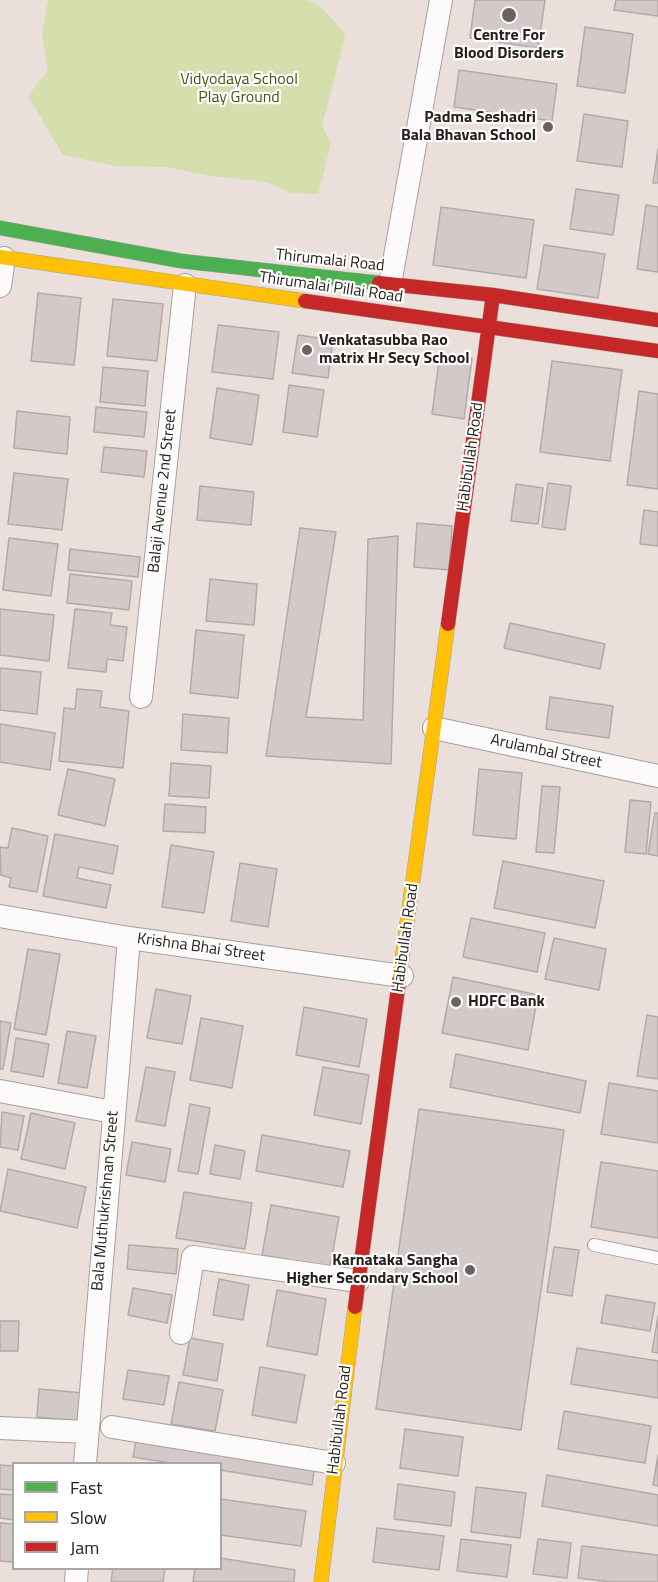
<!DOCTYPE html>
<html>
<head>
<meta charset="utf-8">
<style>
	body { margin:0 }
	#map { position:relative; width:658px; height:1582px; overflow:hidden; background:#eadfdb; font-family:"Titillium Web",sans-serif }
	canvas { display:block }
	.legend { position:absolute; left:12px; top:1462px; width:210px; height:108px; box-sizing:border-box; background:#fff; border:2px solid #a9a6a5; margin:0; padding:8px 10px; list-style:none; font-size:18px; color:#27201d }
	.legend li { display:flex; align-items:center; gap:12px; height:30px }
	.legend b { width:30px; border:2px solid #a9a6a5 }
</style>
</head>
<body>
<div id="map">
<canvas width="658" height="1582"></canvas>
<ul class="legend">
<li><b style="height:8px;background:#4caf50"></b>Fast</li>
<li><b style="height:8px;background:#ffc107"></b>Slow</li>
<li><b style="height:8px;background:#c62828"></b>Jam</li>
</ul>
</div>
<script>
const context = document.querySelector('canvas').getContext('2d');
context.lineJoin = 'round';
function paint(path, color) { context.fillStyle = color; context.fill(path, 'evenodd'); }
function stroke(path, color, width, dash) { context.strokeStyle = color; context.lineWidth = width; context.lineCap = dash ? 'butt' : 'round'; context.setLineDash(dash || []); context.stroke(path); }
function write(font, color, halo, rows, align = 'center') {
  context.font = font + ' "Titillium Web",sans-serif'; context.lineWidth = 4.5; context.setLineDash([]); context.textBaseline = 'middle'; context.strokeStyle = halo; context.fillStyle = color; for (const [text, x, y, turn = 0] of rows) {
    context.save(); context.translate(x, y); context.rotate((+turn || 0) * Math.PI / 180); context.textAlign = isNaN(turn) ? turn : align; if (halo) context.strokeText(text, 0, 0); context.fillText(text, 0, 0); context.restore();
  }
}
const green = new Path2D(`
	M48 0H307L318 4 346 34 322 126 331 143 318 194 291 193 267 182 211 176 166 167 115 166 63 155 28 96 48 70 42 35Z`);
const building = new Path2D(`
	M475 0H545L538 48 470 38Z
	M616 0H658V16L614 10Z
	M585 27 633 34 625 93 577 86Z
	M459 70 557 84 552 121 454 107Z
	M584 114 628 121 622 167 577 161Z
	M658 149V183H653Z
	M576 189 619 195 613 235 570 229Z
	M646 205 658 207V272L637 269Z
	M441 207 534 220 526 278 433 265Z
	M544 245 605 254 598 298 537 289Z
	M38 293 81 298 74 365 31 361Z
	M113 299 163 304 157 361 107 356Z
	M218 325 279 332 273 379 212 372Z
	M298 335 333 340 328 378 292 373Z
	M440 353 472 358 464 419 432 414Z
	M552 361 622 370 610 461 540 452Z
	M103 367 148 371 145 406 100 402Z
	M289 385 324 390 317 437 283 432Z
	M217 388 259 395 252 445 210 438Z
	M639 391 658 394V489L627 485Z
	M96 407 147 412 144 437 94 432Z
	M17 411 70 417 67 454 14 448Z
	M104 447 147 451 144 477 101 472Z
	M14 473 68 479 62 530 8 524Z
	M548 483 571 486 565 530 542 527Z
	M516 484 543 488 538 524 511 521Z
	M200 486 254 492 251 525 197 520Z
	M644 510 658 512V546L640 544Z
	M417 523 452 526 449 570 414 567Z
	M300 528 336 532 306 717 363 720 368 539 398 536 391 764 266 756Z
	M9 538 58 544 51 596 3 590Z
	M70 549 140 557 138 577 68 570Z
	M70 574 132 581 129 610 67 603Z
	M210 579 257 584 254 625 206 621Z
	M0 609 54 615 49 661 0 655Z
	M75 609 112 613 110 625 127 627 123 661 107 659 106 672 68 668Z
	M510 623 605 644 600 669 504 648Z
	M196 630 244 635 238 698 190 693Z
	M0 668 41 672 37 714 0 710Z
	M77 689 102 691 100 707 129 711 123 768 59 761 64 708 75 709Z
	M550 697 613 706 609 738 546 729Z
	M183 714 229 718 227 753 181 750Z
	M0 724 55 733 50 770 0 762Z
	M171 763 211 766 209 798 169 796Z
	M68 769 115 779 105 826 58 815Z
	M479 769 522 773 516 839 473 835Z
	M542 786 560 787 554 853 536 852Z
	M630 800 651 802 646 854 625 852Z
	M165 804 206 807 205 833 163 831Z
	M655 813H658V856L648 854Z
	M12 828 48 836 37 892 9 887 11 878 1 875 0 847 8 848Z
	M55 834 118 846 113 874 79 867 77 878 111 885 106 908 43 896Z
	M171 845 214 852 204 913 162 907Z
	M503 861 604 881 595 928 494 908Z
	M240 863 277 869 268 927 231 921Z
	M471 918 545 933 537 972 463 957Z
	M554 938 606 949 599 990 545 979Z
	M28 949 60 954 46 1035 14 1029Z
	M453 977 538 995 528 1050 442 1033Z
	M156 989 191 996 182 1044 147 1038Z
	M304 1007 367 1019 359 1067 296 1055Z
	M647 1015 658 1017V1079L637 1076Z
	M201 1018 243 1026 232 1088 190 1080Z
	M0 1021 11 1023 3 1069H0Z
	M67 1031 96 1036 87 1088 58 1083Z
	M16 1038 49 1044 43 1077 11 1071Z
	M456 1054 586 1081 580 1113 450 1087Z
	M146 1067 175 1072 165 1126 136 1121Z
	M323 1067 369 1075 361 1124 314 1115Z
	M609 1083 658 1091V1143L601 1134Z
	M190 1104 210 1108 198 1174 178 1171Z
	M419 1109 564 1130 521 1430 376 1409Z
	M2 1112 24 1116 18 1150 0 1147Z
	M31 1113 75 1123 65 1169 21 1159Z
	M262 1135 350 1151 343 1187 256 1171Z
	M132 1142 171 1149 165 1182 126 1175Z
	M215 1145 245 1151 240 1179 210 1174Z
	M601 1162 658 1171V1238L591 1227Z
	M8 1169 86 1187 77 1228 0 1211Z
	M184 1192 252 1203 245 1249 176 1238Z
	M271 1205 339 1217 330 1267 262 1255Z
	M129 1245 178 1249 176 1274 127 1269Z
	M554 1247 579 1250 572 1296 547 1292Z
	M219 1279 249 1285 243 1320 213 1315Z
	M133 1288 172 1295 167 1323 128 1315Z
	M277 1290 326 1299 317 1355 267 1346Z
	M606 1295 655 1303 650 1331 601 1323Z
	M658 1316V1353L652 1352Z
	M0 1321H19L18 1351H0Z
	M190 1338 223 1344 217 1381 183 1375Z
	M577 1348 658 1361V1398L571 1384Z
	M260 1367 305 1375 296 1423 252 1415Z
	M128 1370 169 1376 164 1405 123 1399Z
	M179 1382 223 1390 215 1431 171 1424Z
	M39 1389 83 1393 81 1421 37 1417Z
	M564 1411 651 1426 645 1463 558 1449Z
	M405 1429 463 1437 458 1476 400 1468Z
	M138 1430 316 1458 312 1485 220 1470V1464H177L133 1457Z
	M658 1455V1486L653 1485Z
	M0 1465 14 1466V1490L0 1489Z
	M547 1475 658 1495V1526L542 1506Z
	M398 1484 455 1492 451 1526 394 1519Z
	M476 1487 526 1493 520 1538 471 1532Z
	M0 1494 14 1495V1520L0 1518Z
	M220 1499 306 1511 301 1546 220 1535Z
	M0 1523 14 1524V1562L0 1561Z
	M377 1528 444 1536 439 1570 373 1562Z
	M461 1539 511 1545 507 1577 457 1571Z
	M538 1539 571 1543 567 1578 533 1574Z
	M582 1546 658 1555V1582H611L578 1578Z
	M220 1558 295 1570 294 1582H193L195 1568H220Z
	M113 1568H165L163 1582H111Z`);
const lane = new Path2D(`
	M594 1245 658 1258`);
const street = new Path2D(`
	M390 284 441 0
	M0 286 4 258
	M141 697 185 285
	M434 728 658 776
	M0 916 129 938 402 976
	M0 1091 113 1112
	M181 1333 193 1257 358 1281
	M112 1427 334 1463
	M0 1428 87 1432
	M85 1464 129 938
	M76 1582 77 1568`);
const fast = new Path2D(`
	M0 228 181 261 379 283`);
const slow = new Path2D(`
	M0 257 305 301
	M399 981 448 624
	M321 1582 355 1307`);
const jam = new Path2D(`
	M379 283 493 295 658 320
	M305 301 658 351
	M448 624 493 295
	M355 1307 399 981`);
const markers = [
	[509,15,8,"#6b6360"],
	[548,127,6,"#6b6360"],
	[307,350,6,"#6b6360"],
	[456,1002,6,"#6b6360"],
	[470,1270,6,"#6b6360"]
];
const poiNames = [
	["Centre For",509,36,"center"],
	["Blood Disorders",509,54,"center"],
	["Padma Seshadri",536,118],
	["Bala Bhavan School",536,136],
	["Venkatasubba Rao",319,341,"left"],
	["matrix Hr Secy School",319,359,"left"],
	["HDFC Bank",468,1002,"left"],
	["Karnataka Sangha",458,1261],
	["Higher Secondary School",458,1279]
];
const parkNames = [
	["Vidyodaya School",239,80],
	["Play Ground",239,98]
];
const streetNames = [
	["Thirumalai Road",330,261,6],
	["Thirumalai Pillai Road",331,288,8],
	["Habibullah Road",471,457,-82],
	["Balaji Avenue 2nd Street",163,491,-84],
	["Arulambal Street",546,752,12],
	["Habibullah Road",406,938,-82],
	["Krishna Bhai Street",201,948,8],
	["Bala Muthukrishnan Street",106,1201,-85],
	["Habibullah Road",340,1420,-83]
];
paint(green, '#d5dead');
paint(building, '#d3c9c9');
stroke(building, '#b2aaa9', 1.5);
stroke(lane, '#a79f9c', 14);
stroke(street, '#a79f9c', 24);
stroke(fast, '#a79f9c', 15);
stroke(slow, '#a79f9c', 15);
stroke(jam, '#a79f9c', 15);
stroke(lane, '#fcfafa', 12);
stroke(street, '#fcfafa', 22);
stroke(fast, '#4caf50', 14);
stroke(slow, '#ffc107', 14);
stroke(jam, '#c62828', 14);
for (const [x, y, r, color] of markers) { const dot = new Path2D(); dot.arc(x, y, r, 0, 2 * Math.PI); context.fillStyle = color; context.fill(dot); stroke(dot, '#fff', 2); }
write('bold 16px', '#27201d', '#fff', poiNames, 'right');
write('16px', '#475712', '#fff', parkNames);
write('16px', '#27201d', '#fff', streetNames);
</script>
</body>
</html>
